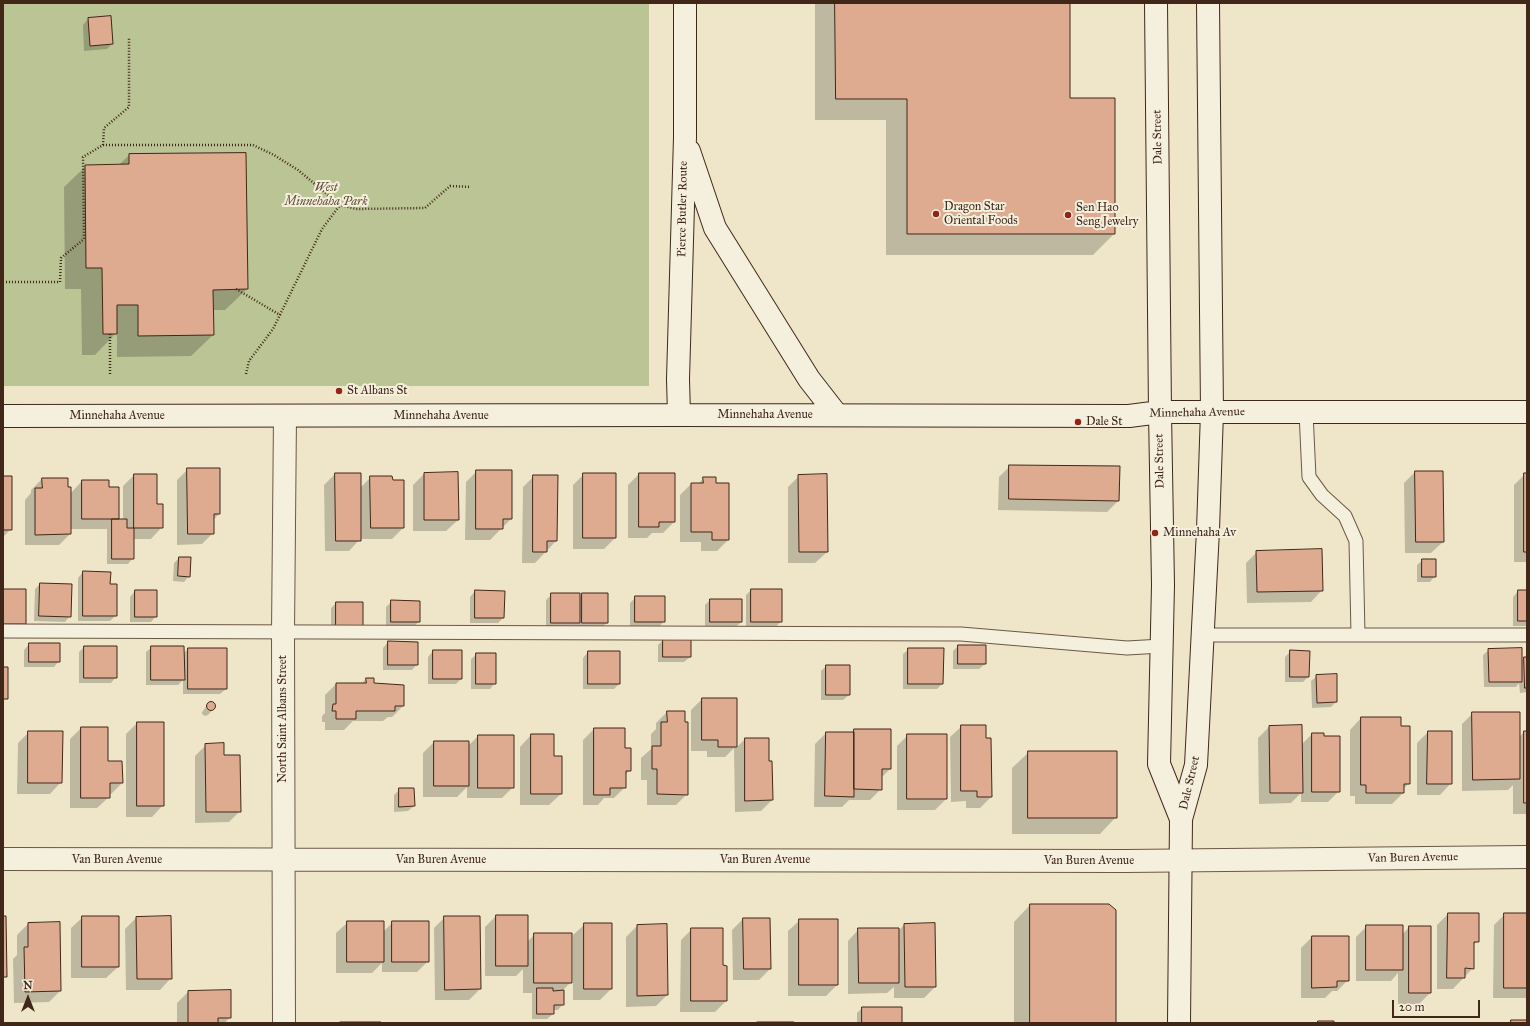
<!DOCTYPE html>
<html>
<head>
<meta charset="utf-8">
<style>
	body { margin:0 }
	#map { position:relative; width:1530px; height:1026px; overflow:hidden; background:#efe6ca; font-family:"IM FELL Great Primer",serif }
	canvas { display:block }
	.frame { position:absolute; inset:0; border:4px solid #412718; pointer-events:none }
	.north { position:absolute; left:8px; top:978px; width:40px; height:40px; -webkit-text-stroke:3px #f5efdd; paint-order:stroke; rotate:0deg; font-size:11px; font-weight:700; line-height:16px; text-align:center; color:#412718 }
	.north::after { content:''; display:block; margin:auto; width:14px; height:18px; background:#412718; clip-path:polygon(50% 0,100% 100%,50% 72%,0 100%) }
	.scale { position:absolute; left:1392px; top:1000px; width:88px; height:18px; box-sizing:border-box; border:2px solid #412718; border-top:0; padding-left:5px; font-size:12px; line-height:14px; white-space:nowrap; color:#412718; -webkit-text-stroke:3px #f5efdd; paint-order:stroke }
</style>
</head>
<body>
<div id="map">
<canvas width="1530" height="1026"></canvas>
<div class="frame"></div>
<div class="north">N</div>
<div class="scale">20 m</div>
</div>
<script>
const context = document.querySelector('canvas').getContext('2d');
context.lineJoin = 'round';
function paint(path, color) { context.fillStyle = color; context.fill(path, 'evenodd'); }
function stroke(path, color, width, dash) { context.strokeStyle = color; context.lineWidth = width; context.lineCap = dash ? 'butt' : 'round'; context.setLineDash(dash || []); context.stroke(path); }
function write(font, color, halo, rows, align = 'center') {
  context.font = font + ' "IM FELL Great Primer",serif'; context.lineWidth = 4; context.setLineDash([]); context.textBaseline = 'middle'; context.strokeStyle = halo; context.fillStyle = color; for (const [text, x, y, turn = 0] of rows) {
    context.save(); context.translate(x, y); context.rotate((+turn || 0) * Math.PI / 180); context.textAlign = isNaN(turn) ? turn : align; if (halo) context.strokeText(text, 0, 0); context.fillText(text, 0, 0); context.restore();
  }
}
const green = new Path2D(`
	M3 3H649V386H3Z`);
const shadow = new Path2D(`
	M815 3H1069V99L1114 234 1093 255H886V120H815Z
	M88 19 112 44 107 49 84 51 83 25Z
	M129 155 247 289 225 310H212L213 335 191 356 117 357V332L95 355H82L81 289H65L64 187 86 166 119 165Z
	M1010 466 1118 501 1107 512 998 510 999 477Z
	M188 469 219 514 213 520V533L202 544 177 545V480Z
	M477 471 511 519 490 540H465L466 482Z
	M1415 472 1443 542 1431 553H1405L1404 483Z
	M457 473 458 520 446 531H413V485L424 474Z
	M335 474 360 488 371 477 403 528 392 539H360L349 551H325L324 485Z
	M584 474 615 538 604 549H573V485Z
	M639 474H674V522L663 533H652L647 538H628V485Z
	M1525 474H1527V562H1514V485Z
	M134 475 156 505 162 527 151 539H133V558L128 564H107V529H70V534L59 545H25V500L31 493V490L42 479 67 488 70 494 82 481H108V488L118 520H123V486Z
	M534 476 556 541 535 563H522L523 487Z
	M799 476 827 552 815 563H788V487Z
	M3 477 11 529 3 537Z
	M704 478 715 484 728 540 717 551H701V542H680V495L691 484H698Z
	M1257 552 1322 590 1311 602 1247 603 1246 563Z
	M179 558 189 576 184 582 173 581 174 563Z
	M1423 560 1435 576 1430 582H1417V565Z
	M83 572 109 585 116 615 110 621H78V578Z
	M40 584 70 616 65 622 34 621 35 589Z
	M3 590 25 624 20 629H3Z
	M751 590 781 621 776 627H746V595Z
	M135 591 156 616 151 622H130V597Z
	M475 591 503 618 498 623H470V597Z
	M1518 591H1527V626H1513V597Z
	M552 594 579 598 582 594 607 623 601 628H577V625L573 628H546V600Z
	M636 597 664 621 659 627H630V603Z
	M710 600 741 622 736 627H705V605Z
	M392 601 419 621 414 627H386V607Z
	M336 603H362L331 631V608Z
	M663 640 690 657 684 662H658V645Z
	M388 642 417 664 412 670H383V648Z
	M29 644 59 661 54 667H24V650Z
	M958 646 985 664 979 669H953V651Z
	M84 647 116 677 111 683H79V652Z
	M152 647 183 654 188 649 226 689 220 694H183V680L178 685H146V652Z
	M909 649 942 684 937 689H903V654Z
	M1489 650 1521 661 1524 658H1527V692L1520 693 1519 683 1516 687H1484L1483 655Z
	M433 651 461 679 456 684H428V657Z
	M1291 651 1308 677 1303 682H1285V657Z
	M588 652 619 684 614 689H583V658Z
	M477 654 495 683 490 689H471V659Z
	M826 666 849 695 843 700H821V671Z
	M1317 676 1336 702 1331 707 1312 708 1311 681Z
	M366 679 403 706 392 717H388L383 721H353L344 730H325V722H322V716L325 713V695L336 684H361Z
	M702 699H736V748L745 739 768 762 772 800 761 811 735 812 734 748 725 757H707V751H691V710Z
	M209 703H212L215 707 208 715 205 716 202 714V712Z
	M667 712 687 794 676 805H647V780H641V758L651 749V734L656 729V723Z
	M1473 713 1519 737 1524 732H1527V814H1513V785L1508 790 1462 791V724Z
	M1361 718 1409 783 1403 789V793L1392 804H1355V796H1350V730Z
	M137 723 163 805 152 817H126V734Z
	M962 726 985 739 991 797 980 808H966V801L951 802 950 737Z
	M1269 727 1301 745 1312 734 1323 737 1339 791 1328 802H1301V793L1291 803 1259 804 1258 738Z
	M81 728 122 783 111 794H109V797L97 808H70V739Z
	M594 729 624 749 630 770 625 775V787L614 798H604L598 805H583V740Z
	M855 730 890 769 881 778V789L870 800H849L842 807H814L815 744 826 733H852Z
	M29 732 61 782 50 794H17L18 743Z
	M1428 732 1451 783 1440 795H1417V743Z
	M531 735 553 757 561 794 549 805H520V747Z
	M908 735H946V799L935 810H897V746Z
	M478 736 513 787 502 798H467V787L457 797H423V753L434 742 468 746Z
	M206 745 223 756 240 811 229 822 195 823V756Z
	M1029 752 1116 817 1100 834H1012V768Z
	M400 789 414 806 408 811 394 812V795Z
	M1030 905 1115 1023H1014V922Z
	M1448 914 1478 941 1473 945V968L1453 989H1437V925Z
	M1505 914H1527V998H1493L1494 925Z
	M496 916 527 942 535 934 571 982 561 992 563 1004 558 1010H553V1014L547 1019H532V993H523V969L516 976H485V927Z
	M83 917 118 967 106 978H71V928Z
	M445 917 480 989 469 1000H435L434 928Z
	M136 918 171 978 160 990H126L125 929Z
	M743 919 770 969 759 980H733L732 930Z
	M800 920 837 985 826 996H788V931Z
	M348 922 383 932 393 922 428 961 417 972H382V963L372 973H336V933Z
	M59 923 60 991 49 1002 14 1003 13 959 17 955V935L28 924Z
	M585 924 611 989 600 1000H573V935Z
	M904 925 935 987 924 998H894V987L887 993 848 994V941L859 929 898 931Z
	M637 926 667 995 656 1006 626 1007V937Z
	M1367 926 1402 935 1409 927 1430 993 1419 1004H1398V973L1391 981H1356V937Z
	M692 929 722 966 726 1001 715 1012H680L681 940Z
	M1312 937 1348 980 1337 991H1332L1325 998H1301V948Z
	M188 992 230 1017 225 1023H177V1003Z
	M862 1008 901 1023H857V1013Z`);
const building = new Path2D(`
	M835 3H1070V98H1115V234H907V99H836Z
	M111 16 113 44 90 46 88 18Z
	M246 153 248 289 213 290 214 335 138 336V305H117V334H103L102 268H86L85 165 129 164V154Z
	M1009 465 1120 466 1119 501 1009 499Z
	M187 468H220V514H214V534H188Z
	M476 470H512V519H503V529H476Z
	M1415 471H1443L1444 542H1416Z
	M458 472 459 520H424V473Z
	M335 473H361V541H336Z
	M583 473H616V538H583Z
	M639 473H675V522H659V527H639Z
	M1524 473H1527V552H1524Z
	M134 474H157V504H163V528H134Z
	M827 474 828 552H799L798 475Z
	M533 475H558L557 541H547V552H533Z
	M3 476H12V530H3Z
	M370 476H392L393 480H404V528H371Z
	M703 477H716V483H729V540H712V532H691V483H703Z
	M42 478H68V487H71V534L35 535V488H42Z
	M82 480H109V487H119V519H82Z
	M112 519H127V528H134V559H112Z
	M1322 549 1323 591 1257 592 1256 551Z
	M179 557H191L190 577 178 576Z
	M1422 559H1436V577H1422Z
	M83 571 111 572 110 584H117V616H83Z
	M40 583 72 584 71 617 39 616Z
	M3 589H26V624H3Z
	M751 589H782V622H751Z
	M135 590H157V617H135Z
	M475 590 505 591 504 618H475Z
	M1518 590H1527V621H1518Z
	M551 593H580V623H551Z
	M582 593H608V623H582Z
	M635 596H665V622H635Z
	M710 599H742V622H710Z
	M391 600 420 601V622H391Z
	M336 602H363V626H336Z
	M663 639H691V657H663Z
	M388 641 418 642V665H388Z
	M29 643H60V662H29Z
	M958 645H986V664H958Z
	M84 646H117V678H84Z
	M151 646H184L185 680H151Z
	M188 648H227V689H188Z
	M908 648H944L943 684H908Z
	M1522 648V682H1489L1488 649Z
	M433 650H462V679H433Z
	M1290 650 1310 651 1309 677H1290Z
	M588 651H620V684H588Z
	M476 653H496V684H476Z
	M1524 657H1527V688H1525Z
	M826 665H850V695H826Z
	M3 667H8V699H3Z
	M1337 674V702L1317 703 1316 675Z
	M366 678H374V683L404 685V706H395V711H356V719H336V711H332L333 704H336V683H366Z
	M702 698H737V747H718V740H702Z
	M206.5 706a4.5 4.5 0 1 1 9 0a4.5 4.5 0 1 1-9 0Z
	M667 711H685V722H688V795L657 794V769H652V746H661V722H667Z
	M1472 712H1520V779L1473 780Z
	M1361 717H1401V726H1410V784H1404V793H1366V785H1361Z
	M137 722H164V806H137Z
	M961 725H986V738H991L992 797H977V791H961Z
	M1302 725 1303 793H1270L1269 726Z
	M81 727H108V761H122L123 783H110V798H81Z
	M594 728H625V748H631V771H626V788H610V795H594Z
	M854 729H891V769H882V790L854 789Z
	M28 731H63L62 783H28Z
	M1428 731H1452V784H1427Z
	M1524 731H1527V803H1524Z
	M826 732H854V797L825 796Z
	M1312 733H1324V736H1340V792H1312Z
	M531 734H554V756H562V794H531Z
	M907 734H947V799H907Z
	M478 735H514V788H478Z
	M745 738H769V761H772L773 800 745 801Z
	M434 741H469V786H434Z
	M224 743V755H240L241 812H206L205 744Z
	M1028 751H1117V818H1028Z
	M399 788H414L415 806 399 807Z
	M1030 904H1109L1116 910V1023H1030Z
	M1448 913H1479V942H1474V969L1465 968V978H1447Z
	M1504 913H1527V988H1504Z
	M496 915H528V966H496Z
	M3 916H6L7 977H3Z
	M82 916H119V967H82Z
	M171 916 172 979H137L136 917Z
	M444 916H480L481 989 445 990Z
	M743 918H770L771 969H744Z
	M799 919H838V985H799Z
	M347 921H384V962H347Z
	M392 921H429V962H392Z
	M60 922 61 991 25 992 24 947H28V923Z
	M584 923H612V989H584Z
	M935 923 936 987H905L904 924Z
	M667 924 668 995 637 996V925Z
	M1366 925H1403V970H1366Z
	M1409 926H1431V993H1409Z
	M691 928H723V965L727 966V1001H691Z
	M858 928H899V983H859Z
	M534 933H572V983H534Z
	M1312 936H1349V981H1337V987L1312 988Z
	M537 988H553V991L564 990V1005H554V1014H537Z
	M231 990V1018H218V1023H188V991Z
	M862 1007H902V1023H862Z
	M1511 1020H1527V1023H1511Z
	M1318 1021H1334V1023H1318Z
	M340 1022H381V1023H340Z
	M757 1022H794V1023H757Z`);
const path = new Path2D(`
	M103 145H253L274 155 298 170 340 205 356 209 425 208 450 186 471 187
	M3 282H60L61 258 84 239 83 157 103 145 104 128 129 107V37
	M236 289 280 315
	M110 374V334
	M246 374 249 361 273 329 322 229 340 205`);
const lane = new Path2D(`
	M1306 412 1309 477 1322 495 1345 516 1356 541 1358 635
	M3 631 961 634 1127 648 1162 646
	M1202 635H1527`);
const street = new Path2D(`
	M3 859 1125 861 1527 857
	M284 1023 283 632 285 416`);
const secondary = new Path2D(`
	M1156 3 1160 412 1163 585 1159 764 1181 819
	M689 151 715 228 809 379 837 415
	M679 415 678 379 685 137V3
	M3 416 679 415 1129 416 1160 412H1527
	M1179 1023 1181 819 1196 765 1208 530 1212 412 1208 3`);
const markers = [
	[936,214,4,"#8f2418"],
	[1068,215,4,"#8f2418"],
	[339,391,4,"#8f2418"],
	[1078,422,4,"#8f2418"],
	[1155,533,4,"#8f2418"]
];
const streetNames = [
	["Dale Street",1158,137,-91],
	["Pierce Butler Route",683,209,-89],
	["Minnehaha Avenue",1197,413,-1],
	["Minnehaha Avenue",765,415],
	["Minnehaha Avenue",117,416],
	["Minnehaha Avenue",441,416],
	["Dale Street",1160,461,-91],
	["North Saint Albans Street",283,719,-90],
	["Dale Street",1190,783,-77],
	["Van Buren Avenue",1413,858,-1],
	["Van Buren Avenue",117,860],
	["Van Buren Avenue",441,860],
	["Van Buren Avenue",765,860],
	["Van Buren Avenue",1089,861]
];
const parkNames = [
	["West",326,188],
	["Minnehaha Park",326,202]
];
const poiNames = [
	["Dragon Star",944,207],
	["Oriental Foods",944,221],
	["Sen Hao",1076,208],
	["Seng Jewelry",1076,222],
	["St Albans St",347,391],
	["Dale St",1086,422],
	["Minnehaha Av",1163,533]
];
paint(green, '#bbc495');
paint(shadow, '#0003');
paint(building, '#deab91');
stroke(building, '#412718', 1);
stroke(lane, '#6c5744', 15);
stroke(street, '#6c5744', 24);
stroke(secondary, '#412718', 24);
stroke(path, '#412718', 2.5, [1, 2]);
stroke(lane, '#f5efdd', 13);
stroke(street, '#f5efdd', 22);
stroke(secondary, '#f5efdd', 22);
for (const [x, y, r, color] of markers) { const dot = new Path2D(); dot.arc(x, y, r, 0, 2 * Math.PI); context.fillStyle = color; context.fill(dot); stroke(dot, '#f5efdd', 1.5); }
write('12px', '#412718', '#f5efdd', streetNames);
write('italic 12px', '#604e37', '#f5efdd', parkNames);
write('12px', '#412718', '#f5efdd', poiNames, 'left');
</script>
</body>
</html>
